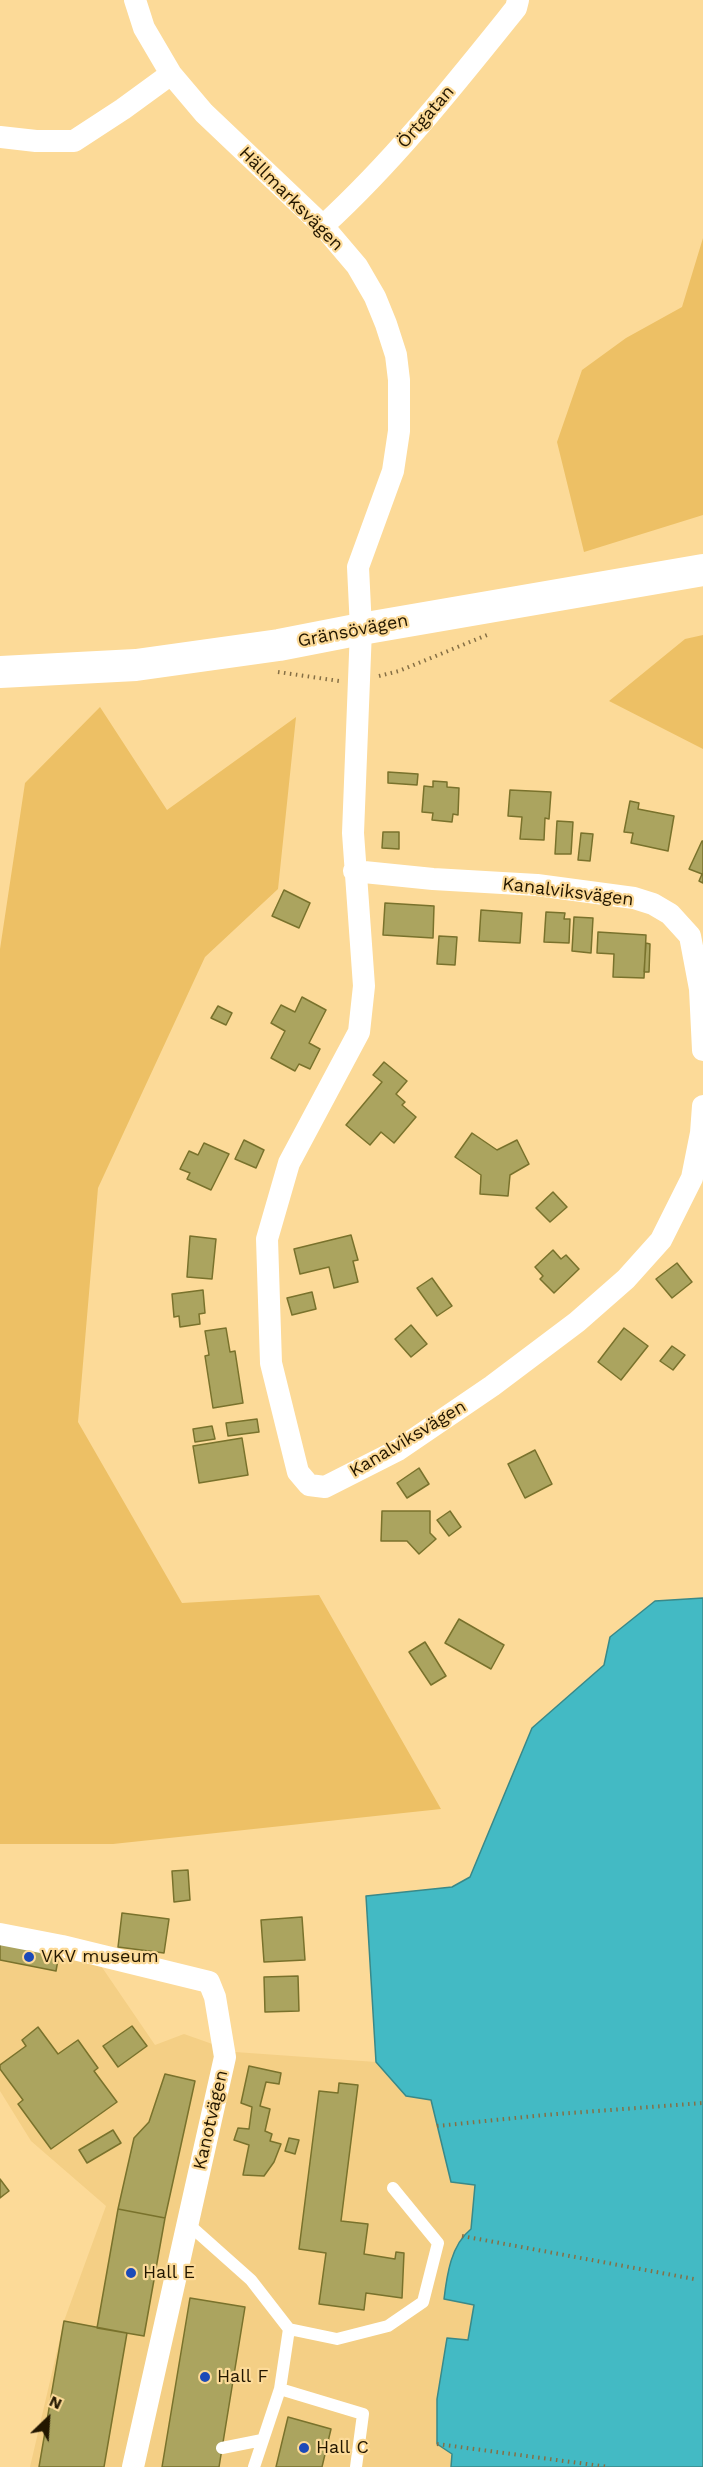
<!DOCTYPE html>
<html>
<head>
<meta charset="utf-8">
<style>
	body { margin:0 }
	#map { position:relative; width:703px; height:2467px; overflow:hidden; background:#fcda98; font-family:"Work Sans",sans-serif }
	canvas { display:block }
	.north { position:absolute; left:18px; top:2389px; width:60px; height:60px; -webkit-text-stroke:4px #fcda98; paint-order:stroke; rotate:25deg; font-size:16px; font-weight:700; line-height:24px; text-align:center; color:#231700 }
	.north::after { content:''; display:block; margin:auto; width:21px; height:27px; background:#231700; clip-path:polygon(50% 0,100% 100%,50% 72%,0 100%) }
</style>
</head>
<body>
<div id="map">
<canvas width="703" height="2467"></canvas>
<div class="north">N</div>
</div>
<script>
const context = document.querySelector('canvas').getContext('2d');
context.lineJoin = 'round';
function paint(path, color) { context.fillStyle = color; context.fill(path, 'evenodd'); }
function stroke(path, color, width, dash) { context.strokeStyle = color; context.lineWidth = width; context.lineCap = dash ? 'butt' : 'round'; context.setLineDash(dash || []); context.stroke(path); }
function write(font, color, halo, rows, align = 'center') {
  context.font = font + ' "Work Sans",sans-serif'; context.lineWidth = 4.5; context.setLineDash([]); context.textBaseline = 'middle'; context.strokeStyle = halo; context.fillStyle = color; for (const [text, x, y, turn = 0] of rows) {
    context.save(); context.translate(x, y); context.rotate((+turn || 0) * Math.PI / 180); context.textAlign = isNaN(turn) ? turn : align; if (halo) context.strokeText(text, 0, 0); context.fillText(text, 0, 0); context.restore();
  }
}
const built = new Path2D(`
	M0 1938 97 1960 155 2045 184 2034 235 2052 376 2062 406 2096 431 2100 451 2182 475 2185 471 2229 462 2236 448 2268 444 2298 474 2304 468 2340 447 2339 437 2399V2444L452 2454 451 2467H30L64 2321 106 2206 31 2141 0 2091Z`);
const green = new Path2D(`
	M703 238V515L584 552 557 442 582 370 626 338 682 307Z
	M703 635V749L609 701 685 639Z
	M100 707 167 810 296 717 278 889 205 957 98 1188 78 1422 182 1603 319 1595 441 1809 113 1844H0V949L25 783Z`);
const water = new Path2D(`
	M703 1598V2467H451L452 2454 437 2444V2399L447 2338 468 2340 474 2305 444 2299C447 2274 451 2245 471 2229L475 2185 451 2182 431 2100 406 2096 376 2062 366 1896 452 1887 470 1877 532 1728 604 1665 610 1637 655 1601Z`);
const building = new Path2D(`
	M388 772 418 774 417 785 388 783Z
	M433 781 447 782V787L459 788 458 815 453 814 452 822 432 820 433 813 422 812 424 786 433 787Z
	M510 790 551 792 549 819 545 818 544 840 520 839 522 817 508 816Z
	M630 801 639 803 638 809 674 816 668 851 631 843 633 833 624 832Z
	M557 821 573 822 571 854H555Z
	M383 832H399V849L382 848Z
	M581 833 593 834 590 861 578 860Z
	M702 841H703V883L699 881 702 874 689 869Z
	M284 890 310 903 299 928 272 916Z
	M385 903 434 906 433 938 383 935Z
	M481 910 522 913 520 943 479 941Z
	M546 912 565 913 564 919H570L569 943 544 942Z
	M574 917 593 918 591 953 572 951Z
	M598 932 646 935 644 978 613 977 614 954 597 953Z
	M439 936 457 937 455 965 437 964Z
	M646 943 650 944 649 972H644Z
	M302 997 326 1010 309 1043 320 1049 310 1069 299 1064 295 1071 271 1058 285 1031 271 1023 281 1005 295 1012Z
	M218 1006 232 1013 226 1025 211 1018Z
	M384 1062 407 1081 396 1094 405 1102 402 1105 416 1117 394 1143 381 1132 370 1145 346 1125 382 1082 373 1075Z
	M472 1133 497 1150 517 1140 529 1164 510 1175 508 1196 480 1194 481 1175 455 1157Z
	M244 1140 264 1150 256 1168 235 1159Z
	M204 1143 229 1154 211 1190 187 1179 190 1173 180 1169 189 1151 198 1155Z
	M553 1192 567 1207 550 1222 536 1208Z
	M351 1235 358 1260 353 1261 358 1282 334 1288 329 1267 300 1274 294 1249Z
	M190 1236 216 1239 212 1279 187 1277Z
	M553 1250 561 1259 566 1255 579 1269 554 1293 540 1279 543 1276 535 1267Z
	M677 1263 692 1282 672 1298 656 1279Z
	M432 1278 452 1306 437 1316 417 1288Z
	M203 1290 205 1313 199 1314 200 1324 180 1327 179 1316 174 1317 172 1294Z
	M312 1292 316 1309 292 1315 287 1298Z
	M411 1325 427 1344 411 1357 395 1339Z
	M226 1328 230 1352 235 1351 243 1403 213 1408 205 1356 209 1355 205 1331Z
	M624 1328 648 1346 621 1380 598 1362Z
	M672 1346 685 1355 673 1370 660 1361Z
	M257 1419 259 1432 228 1436 226 1423Z
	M212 1426 215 1439 195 1442 193 1429Z
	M242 1438 248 1475 199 1483 193 1446Z
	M535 1450 552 1484 525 1498 508 1464Z
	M419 1468 429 1484 407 1498 397 1483Z
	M382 1511H430V1533L436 1539 419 1554 407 1541H381Z
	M450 1511 461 1527 449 1536 437 1520Z
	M459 1619 504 1645 491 1669 445 1643Z
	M425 1642 446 1676 431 1685 409 1652Z
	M188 1870 190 1900 174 1902 172 1871Z
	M122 1913 169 1919 164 1953 118 1947Z
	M302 1917 305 1960 264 1962 261 1920Z
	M0 1942 59 1954 56 1971 0 1960Z
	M298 1976 299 2011 265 2012 264 1977Z
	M132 2026 147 2046 118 2067 103 2046Z
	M38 2027 58 2054 78 2040 98 2068 94 2071 117 2102 51 2149 18 2104 23 2100 0 2069V2065L26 2046 22 2040Z
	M249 2066 281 2073 279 2084 266 2082 260 2106 270 2109 265 2131 272 2134 270 2141 281 2144 274 2162 264 2176 243 2175 249 2145 234 2140 238 2128 249 2129 252 2107 241 2103Z
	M165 2074 195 2081 165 2218 118 2209 134 2138 149 2122Z
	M339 2083 358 2085 341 2221 368 2224 364 2254 395 2259 396 2252 404 2253 402 2298 366 2293 364 2310 319 2304 326 2253 299 2249 319 2091 338 2093Z
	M113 2130 121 2143 87 2163 79 2150Z
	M289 2138 299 2140 295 2154 285 2151Z
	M0 2179 9 2191 0 2198Z
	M118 2209 165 2218 144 2336 97 2328Z
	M190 2298 245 2307 219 2467H162Z
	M64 2321 127 2333 104 2467H39Z
	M288 2417 331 2429 322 2467H276Z`);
const path = new Path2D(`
	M278 672 339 681
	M379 676 399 671 487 635
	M437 2126 544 2115 703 2103
	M462 2236 694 2279
	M437 2444 609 2467`);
const lane = new Path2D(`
	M187 2223 251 2280 289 2329 280 2389 363 2414 356 2467
	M289 2329 337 2339 388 2326 423 2302 438 2243 393 2188
	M222 2448 262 2440
	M254 2467 280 2389`);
const street = new Path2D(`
	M135 0 144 28 171 74 204 113 323 226 357 266 375 297 386 324 396 355 399 380V431L393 471 358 567 361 629 353 833 364 986 359 1032 289 1163 267 1239 271 1363 298 1472 309 1485 325 1487 398 1450 492 1386 577 1322 626 1279 661 1240 692 1178 701 1133 703 1106
	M0 137 36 141H74L123 109 171 74
	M323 226C395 160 455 84 516 8L518 0
	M354 871 433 879 537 885 634 898 653 904 670 914 690 936 700 989 703 1050
	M0 1934 62 1946 209 1982 215 1997 225 2057 133 2467`);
const secondary = new Path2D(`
	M0 672 136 665 279 645 361 629 703 570`);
const markers = [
	[29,1957,6,"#1c4ab8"],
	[131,2273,6,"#1c4ab8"],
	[205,2377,6,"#1c4ab8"],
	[304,2448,6,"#1c4ab8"]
];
const streetNames = [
	["Örtgatan",426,117,-49],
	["Hällmarksvägen",291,199,45],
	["Gränsövägen",353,631,-11],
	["Kanalviksvägen",568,892,7],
	["Kanalviksvägen",408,1439,-31],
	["Kanotvägen",211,2120,-77]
];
const poiNames = [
	["VKV museum",41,1957],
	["Hall E",143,2273],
	["Hall F",217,2377],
	["Hall C",316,2448]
];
paint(built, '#f4cf85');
paint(green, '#edc065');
paint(water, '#43bac4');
stroke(water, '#398989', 1.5);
paint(building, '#aba45f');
stroke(building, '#79722c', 1.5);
stroke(path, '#856f45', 4, [1.5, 4.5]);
stroke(lane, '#fff', 12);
stroke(street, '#fff', 22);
stroke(secondary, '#fff', 32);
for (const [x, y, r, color] of markers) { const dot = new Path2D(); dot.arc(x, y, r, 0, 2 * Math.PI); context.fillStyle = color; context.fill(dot); stroke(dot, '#fcda98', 2); }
write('18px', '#231700', '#fcda98', streetNames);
write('18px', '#231700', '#fcda98', poiNames, 'left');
</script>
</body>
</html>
